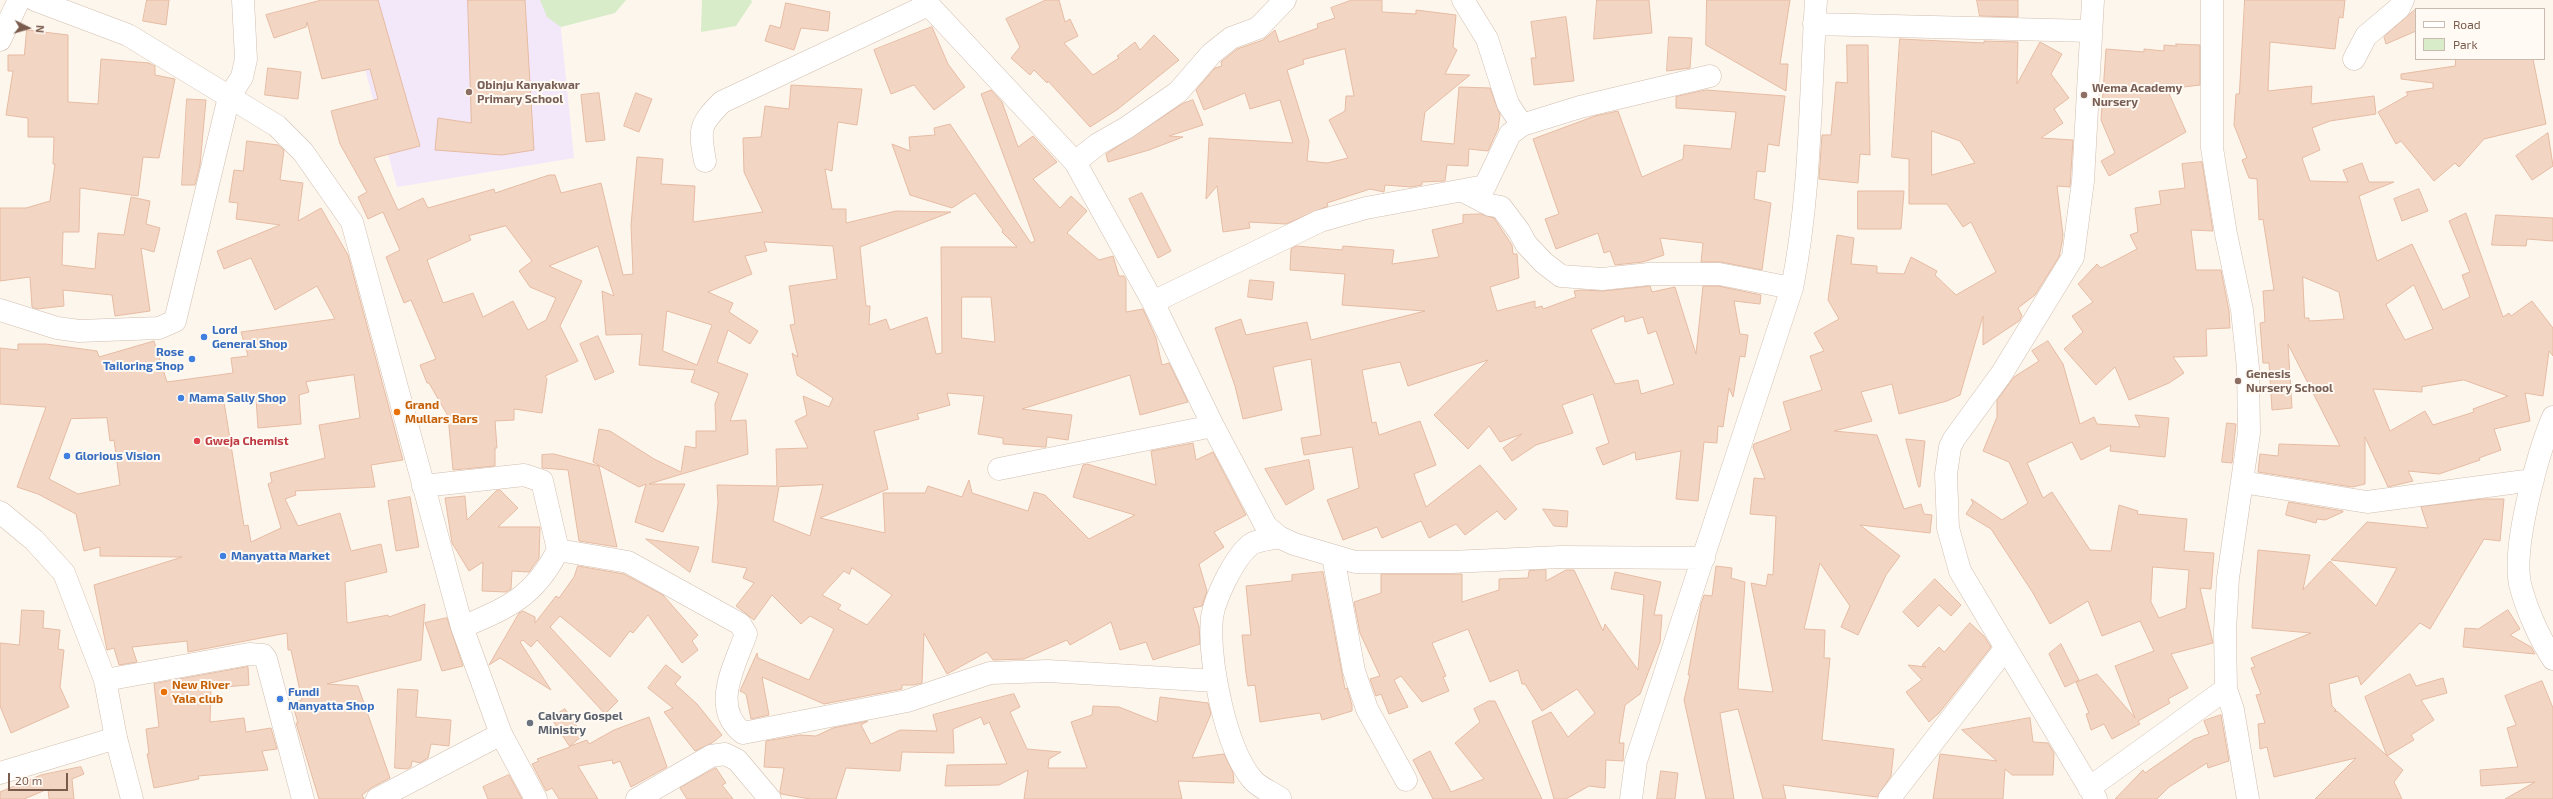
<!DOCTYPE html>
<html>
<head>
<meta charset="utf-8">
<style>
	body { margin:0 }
	#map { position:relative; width:2553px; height:799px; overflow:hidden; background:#fdf6ec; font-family:"Exo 2",sans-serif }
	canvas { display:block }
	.legend { position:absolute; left:2415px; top:8px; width:130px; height:52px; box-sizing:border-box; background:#fffaf3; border:1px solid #cabbb1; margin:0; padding:5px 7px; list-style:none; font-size:12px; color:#7a5c4d }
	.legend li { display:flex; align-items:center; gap:8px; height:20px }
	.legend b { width:20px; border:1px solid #cabbb1 }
	.north { position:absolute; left:8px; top:8px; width:40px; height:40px; -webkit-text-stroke:3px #fffaf3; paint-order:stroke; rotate:95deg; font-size:11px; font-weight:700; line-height:16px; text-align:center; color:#7a5c4d }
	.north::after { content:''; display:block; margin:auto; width:14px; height:18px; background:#7a5c4d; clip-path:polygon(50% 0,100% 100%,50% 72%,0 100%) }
	.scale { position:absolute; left:8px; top:773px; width:60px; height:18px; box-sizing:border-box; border:2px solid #7a5c4d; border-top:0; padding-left:5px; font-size:12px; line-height:14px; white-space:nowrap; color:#7a5c4d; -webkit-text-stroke:3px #fffaf3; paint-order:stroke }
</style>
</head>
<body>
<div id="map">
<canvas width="2553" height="799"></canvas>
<ul class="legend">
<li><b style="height:5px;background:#fff"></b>Road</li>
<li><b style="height:11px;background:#d8ecc9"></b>Park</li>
</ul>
<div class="north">N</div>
<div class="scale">20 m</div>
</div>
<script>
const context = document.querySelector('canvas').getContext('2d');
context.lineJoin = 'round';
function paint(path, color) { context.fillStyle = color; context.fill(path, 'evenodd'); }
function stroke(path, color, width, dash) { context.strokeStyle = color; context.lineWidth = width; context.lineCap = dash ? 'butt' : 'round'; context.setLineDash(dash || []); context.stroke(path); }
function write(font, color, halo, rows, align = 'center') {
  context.font = font + ' "Exo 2",sans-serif'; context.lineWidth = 4; context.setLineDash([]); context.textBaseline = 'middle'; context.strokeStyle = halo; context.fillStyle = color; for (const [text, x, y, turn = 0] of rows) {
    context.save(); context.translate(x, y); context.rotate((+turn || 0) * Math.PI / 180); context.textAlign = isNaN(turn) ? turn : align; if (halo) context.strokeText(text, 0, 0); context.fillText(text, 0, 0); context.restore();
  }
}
const education = new Path2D(`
	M346 0H558L574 158 397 187Z`);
const green = new Path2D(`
	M540 0H626L615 13 561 27 547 17Z
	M702 0H751L752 2 736 26 701 32Z`);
const building = new Path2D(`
	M147 0H169L166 25 143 21Z
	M322 0H378L420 146 374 158 398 210 423 198 428 208 494 189 495 193 549 175H555L561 193 601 183 623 275 633 274 631 225 637 157 663 159 661 184 695 186 693 222 763 212 744 172 743 138 761 137 765 106 789 109 791 85 862 89 857 125 838 122 832 171 825 169 832 209H846V223L896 211 951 212 860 247 866 306H870L869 325 886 319 890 330 927 317 936 354 942 353 941 247H1017L1002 232 1003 230 975 193 952 208 910 195 892 144 910 151 909 137 935 135 934 128 950 124 1031 243 1035 241 981 94 991 90 1002 102 1018 147 1033 136 1057 162 1033 179 1060 208 1071 196 1087 211 1067 233 1099 260 1113 256 1119 276H1124L1126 280V312L1143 309 1156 338 1162 365 1169 363 1188 402 1140 415 1130 375 1022 409 1072 415 1068 440 1047 437 1046 447H1043L1003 444V438L978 434 984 396 947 393 950 405 917 414 919 419 874 431 888 489 820 518 885 533 883 493H925L928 486 962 497 969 480 972 493 1028 511 1034 492 1045 495 1089 539 1135 515 1073 497 1083 465 1087 464 1156 485 1151 451 1193 443 1196 460 1213 452 1246 515 1214 532 1224 547 1199 564 1207 591 1202 606 1193 608 1199 626 1200 644 1153 660 1146 642 1120 650 1111 622 1070 645 1067 640 1024 659 993 660 987 652 947 674 924 633 922 683 914 685H902V689L824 704 762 677 769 715 751 719 746 694 740 691 757 653 758 658 809 680 834 629 810 616 801 624 772 595 754 620 736 606 754 583 743 578 747 568 712 562 718 503 717 485 777 486 776 449 808 448 795 421 807 415 803 396 829 407 833 398 797 375 792 353 798 357 790 325 795 324 789 286 837 279 833 246 764 242 767 251 745 256 752 274 708 292 733 303 729 312 758 331 750 344 728 330 717 362 748 374 730 421 746 420 748 454 649 484H685L663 532 635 522 646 484 639 487 593 462 599 429 610 431 654 459 681 472 685 446 696 448V431H716L715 404 719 393 691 382 695 370 639 365 642 334 606 335 602 291 614 296 598 246 549 266 582 281 560 326 578 361 545 376 547 379 542 413 514 409V420L495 421 497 448H495V466L453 470 448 416 429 383H427L420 365 436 359 411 300 404 303 386 257 400 250 383 212 368 219 358 197 367 192 340 144 331 111 378 99 370 69 322 79 307 22 306 27 274 38 266 15ZM506 226 532 261 519 271 530 287 556 298 546 320 528 330 513 301 483 317 473 293 443 303 427 260 471 240 469 236ZM962 297H991L995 342 962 338ZM667 311 712 325 697 365 663 351ZM823 485 810 536 773 521 779 487ZM852 568 892 595 867 625 838 609 841 605 822 595 844 571 849 574Z
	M468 0H525L534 150 502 155 435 150 438 118 471 123Z
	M1046 0H1059L1065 22 1070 19 1078 36 1064 43 1093 75 1119 58 1117 56 1135 42 1140 50 1154 35 1179 60 1118 109 1090 127 1048 81 1047 83 1034 70 1030 75 1011 58 1020 47 1006 19Z
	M1352 0H1382V12L1416 14V10L1456 15 1453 47 1457 50 1445 74 1470 75 1425 112 1421 141 1454 144 1459 87 1490 88 1500 115 1498 129 1488 151 1469 149 1468 166 1447 165 1445 181 1422 182V185L1411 187 1385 185 1384 192 1370 189 1327 203 1328 206 1286 224 1249 222 1250 228 1223 232 1217 186 1206 199 1209 138 1293 143 1280 100 1250 109 1245 93 1204 110 1196 90 1215 68 1222 66 1221 62 1237 49 1263 40 1275 30 1279 42 1318 28 1317 24 1335 18 1331 8ZM1345 49 1354 96H1346L1345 111 1329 120 1348 158 1327 163 1307 161 1309 141 1287 70 1304 64 1303 60Z
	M1597 0H1649L1652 33 1594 39Z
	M1707 0H1790L1780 64H1788L1786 91 1706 45Z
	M1977 0H2018V17L1980 16Z
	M2245 0H2345L2343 18 2339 17 2335 49 2270 42 2268 91 2312 86 2311 104 2374 96 2376 114 2330 121 2312 128 2320 150 2302 158 2310 181 2348 182 2343 170 2362 163 2369 182H2394L2359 196 2377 261 2412 244 2443 310 2470 297 2462 275 2470 272 2449 221 2466 213 2503 317 2509 313 2511 316 2532 301 2553 328V356L2549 351 2543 396 2525 393 2530 421 2494 429 2501 450 2479 458 2480 460 2439 474 2408 471 2413 481 2388 487 2365 437V484L2352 487 2258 472 2260 454 2278 456 2279 444 2340 446 2288 344 2292 408 2272 410 2269 363H2263L2260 323 2265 322 2263 291 2274 290 2263 219 2259 220 2257 179 2249 178 2242 160 2247 158 2234 125 2236 94H2239ZM2303 277 2339 292 2344 319 2309 321V318H2305ZM2414 285 2433 329 2405 340 2386 305ZM2464 380 2508 396 2473 409 2474 412 2433 425 2425 411 2390 431 2373 389 2422 392V387Z
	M786 3 830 12 828 31 801 28 794 50 765 41 770 25 780 28Z
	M2416 9V31L2386 44 2384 37Z
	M1566 17 1574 81 1534 85 1531 58H1536L1531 22Z
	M932 27 948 64 965 87 934 110 914 85 891 94 874 50Z
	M27 30 68 35V102L98 104 101 59 149 63 155 66V75L175 79 159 158 143 157 138 196 80 188 79 232H63L62 265 95 269 98 233 124 235 131 197 150 201 146 224 160 228 154 252 141 248 150 311 115 316 112 295 63 290 64 306 37 309 32 307 30 277 0 281V208H26L50 201 55 164H53L54 137H28V118L6 115 13 71H8V55H24Z
	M1669 37 1692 38 1690 68 1667 71Z
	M1900 39 1984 43V41L2018 42 2017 84 2040 42 2062 54 2051 74 2069 98 2054 109 2063 123 2041 138 2073 140 2070 187 2057 186 2063 235 2062 243 2059 257 2035 295 2018 308 2022 316 2019 321 1983 345V316L1960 395 1947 401 1899 414 1892 384 1861 392 1872 421 1834 431 1877 435 1904 509 1921 504 1924 514 1932 515 1930 533 1860 525 1900 556 1886 575 1858 635 1841 627 1850 606 1820 563 1804 629 1825 630 1824 658H1830L1822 740 1894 749 1891 776 1877 797 1783 785 1786 799H1763L1738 709 1720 713 1734 799H1706L1684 700 1690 675H1688L1701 604 1704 595 1712 596 1716 566 1732 568 1731 578 1745 582 1738 689 1773 692 1751 583 1766 586 1768 574 1773 575 1776 516 1750 514 1754 478 1765 479 1753 447 1754 444 1791 430 1783 402 1822 390 1810 356 1824 351 1814 333 1839 319 1828 300 1837 235 1854 238 1851 264 1877 266V273L1904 274 1911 257 1937 271 1935 275 1956 295 1996 272 1971 222 1963 227 1947 204H1909V159L1892 157ZM1932 131 1960 141 1975 163 1932 175Z
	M2176 44 2200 45V85L2167 89 2186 132 2109 176 2101 161 2115 153 2101 120 2106 49 2144 52V49L2164 51V45L2176 46Z
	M1847 45H1868L1870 155 1860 154 1858 183 1819 179 1822 135H1831L1836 82 1847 83Z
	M2456 59H2533L2546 124 2484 139 2459 167 2455 163 2434 181 2401 141 2396 144 2378 112 2408 95 2406 92 2433 88V83L2401 79V74L2455 66Z
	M268 68 301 72 298 99 265 95Z
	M1706 90 1785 96 1779 146 1768 144 1765 172 1757 171 1754 199 1771 203 1762 270 1721 262H1701L1703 243 1660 238 1664 255 1643 262 1615 265 1610 251 1604 253 1598 233 1556 249 1545 219 1559 214 1533 139 1595 116 1618 111 1642 177 1683 159 1684 145 1731 149 1736 112 1676 108V97Z
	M599 93 605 140 586 142 581 95Z
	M636 93 652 99 639 132 624 126Z
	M187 99 206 100 200 165 195 185H182Z
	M1193 100 1203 125 1169 136 1183 137 1149 150 1108 162 1106 154 1182 104Z
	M2548 133 2553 166 2532 180 2516 156Z
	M247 141 278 145 284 150 280 180 303 183 298 221 321 208 348 255 403 460 371 465 375 487 295 491 296 495 285 499 298 526 340 513 351 551 381 544 387 572 345 582 347 623 388 615 389 617 425 604 421 660 327 684 358 686 390 778 371 788 362 795 364 799H319L296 723H298L292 702 302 700 291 650H288L287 633 188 652 187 641 132 647 137 662 119 665 114 648 107 650 94 585 182 557 100 556V547L84 551 76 514 38 494 17 487 46 407 0 404V348L18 350V344H46L97 351 99 357 154 341 167 382 233 373 231 358 248 356 241 332 335 319 317 286 275 310 251 258 224 269 217 251 280 225 236 219 238 203 229 202 234 170 243 171ZM354 375 360 418 319 425 325 458 270 473 272 482 268 484 281 528 251 542 248 525 244 526 224 402 256 398 258 428 301 424 299 395 309 392 306 382ZM107 418 110 441 114 440 120 485 78 494 49 479 71 419Z
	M2202 162 2213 231 2191 230 2196 270H2221L2229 311 2230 328 2206 329 2207 356 2173 357 2184 373 2169 383 2129 400 2115 367 2096 385 2064 349 2083 332 2072 316 2093 302 2078 284 2097 264 2101 268 2137 249 2130 235 2138 232 2135 208 2161 204 2159 191 2185 188 2182 164Z
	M2419 189 2428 211 2402 221 2394 199Z
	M1858 191H1904L1901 229H1858Z
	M1142 193 1171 251 1158 258 1129 199Z
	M1481 214 1494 218 1512 245 1513 254H1517L1519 278 1490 287 1497 311 1535 301V308L1542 306 1543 309 1576 297 1574 291 1580 290 1603 291 1650 286 1652 292 1675 287 1696 354 1703 286H1718L1761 295 1760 304 1734 301 1740 334 1748 335 1745 357 1740 356 1733 397 1729 388 1723 427 1718 426 1717 443 1704 442 1698 501 1676 499 1681 451 1636 460 1635 452 1603 465 1596 448 1609 443 1593 394 1562 405 1573 433 1536 445 1512 461 1503 448 1522 434 1500 442 1489 426 1468 449 1434 415 1488 360 1408 386 1400 362 1362 370 1372 423 1376 422 1379 435 1420 421 1436 465 1414 474 1426 507 1480 465 1517 509 1505 520 1497 511 1465 535 1456 524 1429 538 1421 521 1382 538 1377 527 1343 540 1327 500 1359 488 1352 447 1304 455 1301 438 1321 435 1311 359 1273 367 1282 410 1243 419 1235 386 1215 328 1241 319 1246 335 1307 322 1311 340 1425 311 1342 305 1345 274 1290 270 1291 249 1296 246 1342 250 1343 246 1394 250 1392 264 1439 257 1432 230 1463 223V215ZM1624 316 1625 322 1643 317 1648 334 1656 331 1674 384 1641 394 1638 380 1615 384 1591 330Z
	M2496 215 2553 218V241L2527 239 2526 246 2492 245Z
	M1250 280 1274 282 1272 300 1248 297Z
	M598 336 614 372 595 380 580 344Z
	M2048 341 2063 364 2080 424 2094 417 2097 424 2140 427 2135 415 2169 418 2165 457 2110 451 2111 445 2081 460 2072 442 2027 463 2043 498 2052 492 2090 550 2111 551 2119 505 2138 511 2137 514 2187 519 2184 551 2214 553 2211 589 2200 588 2213 643 2171 654 2188 688 2168 699 2170 703 2138 721 2140 724 2112 739 2104 724 2091 730 2086 714 2089 713 2076 682 2097 674 2135 718 2115 666 2154 651 2140 621 2102 636 2088 601 2050 624 2033 593 1991 529 1966 514 1973 503 1971 499 2002 520 2028 503 2009 462 1983 451 1997 417V400L2014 377 2039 361 2032 351ZM2153 567 2189 570 2186 608 2159 618 2151 602Z
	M2227 423 2236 424 2232 463 2222 462Z
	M1906 439 1925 441 1920 487H1919Z
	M554 454 599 466 617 547 579 541 568 470 542 468V455Z
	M1309 460 1314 489 1286 505 1265 469Z
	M500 490 518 508 498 527H540L539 558 529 572 512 571 511 589 506 592 482 591 483 562 469 571 452 543 445 498 465 496 467 520 496 491Z
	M410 497 419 547 396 551 388 501Z
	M2483 499H2504L2500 541 2484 539 2430 629 2420 623 2361 685 2358 676 2329 684 2332 706 2336 710 2334 712 2337 711 2403 770 2394 782 2402 799H2315L2356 758 2274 777 2267 747 2260 749 2258 724 2265 723 2256 695 2261 694 2251 668 2255 667 2251 658 2311 633 2252 628 2258 550 2310 555 2303 590 2330 561 2376 606 2397 568 2331 560 2367 522 2428 528 2421 507Z
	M2289 502 2343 511V512L2325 520 2317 519 2316 523 2286 515Z
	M1543 509 1568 511 1567 527 1554 526Z
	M646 539 699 547 690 572Z
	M578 566 624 574 663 595 698 635 692 641 698 650 682 663 648 615 633 633 630 631 610 657 560 616 550 627 618 701 605 714 537 640 531 647 523 640 520 642 551 690 500 658 489 665 519 613 523 611 535 617V623L556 596 559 598 574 577Z
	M1546 570V581L1566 570H1574L1603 631 1605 624 1638 670 1644 595 1611 589 1615 572 1661 582 1654 615H1662L1660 642 1640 694 1625 705 1619 743H1624L1623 761 1606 760 1605 788 1589 786 1566 799H1554L1532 721 1551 712 1568 737 1595 713 1577 689 1542 711 1525 684H1522L1518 670 1490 682 1468 629 1432 643 1446 676 1443 677 1449 691 1422 702 1401 676 1394 680 1408 707 1389 714 1381 694 1376 696 1370 679 1380 676 1360 633 1354 602 1381 593V574H1462V602L1499 590V579L1528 578 1529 571Z
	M1323 572 1345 689 1347 688 1352 705V711L1322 720 1320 713 1260 722 1255 685 1248 686 1246 673 1242 635H1251L1246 586 1292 581V575Z
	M1935 579 1961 605 1951 616 1939 605 1918 627 1903 612Z
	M22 610 44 611 43 628 60 630 58 649 64 650 60 687 69 707 11 733 0 706V643L19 645Z
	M2508 610 2520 629 2510 635 2531 647 2535 654 2463 647 2465 628 2478 629Z
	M447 618 463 666 442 671 425 623Z
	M1970 623 1984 636 1991 647 1939 713 1929 722 1906 692 1922 680 1908 665 1926 667 1922 665 1939 647 1944 652Z
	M2061 644 2079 680 2065 687 2049 654Z
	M666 665 681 677 675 684 697 704 722 735 712 743 695 751 664 712 673 708 648 688Z
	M248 667 249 685 211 688 210 722 244 718 246 732 271 728 277 749 262 751 268 770 198 776 199 779 154 788 147 754H149L146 729 159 727 154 684Z
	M2410 674 2416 686 2443 678 2447 693 2421 700 2434 720 2411 735 2414 740 2387 756 2365 697Z
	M2542 681 2553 708V799H2505L2535 782 2481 786 2480 770 2518 767 2507 728 2516 725 2505 696Z
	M398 689 418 690 416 717 451 720 449 746 431 744 428 758 420 763 412 761 411 767 407 769 395 768Z
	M1014 694 1020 707 1010 712 1027 749 1061 752 1049 759 1048 768H1087L1071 722 1092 715 1093 706 1119 707 1157 722 1160 697 1208 703 1211 714 1192 758 1224 754 1233 772 1234 783 1178 781 1182 799H1024L1028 770 999 785 945 786 947 765 1007 764 989 722 984 725 981 717 953 729 954 753 902 752 900 771 846 768 836 799H810L781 794 780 791 784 768 764 767 766 741 800 735 816 736 833 728 868 721 861 725 871 744 900 730 937 731 933 715Z
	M1489 701H1495L1542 799H1433L1413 760 1430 751 1451 792 1484 779 1455 743 1480 722 1474 709Z
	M565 709 583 735 570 746 587 740 589 744 614 730 649 717 667 767 631 787 620 761 613 764 612 760 578 766 598 799H559L552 788 546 791 532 764 539 761 537 759 570 747 551 718Z
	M2221 715 2229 761 2208 768 2207 763 2169 787 2157 799H2115L2143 770 2145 773 2194 739 2209 734 2204 721Z
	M2030 718 2033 742 2048 743 2054 753 2053 775H2012L2005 769 2003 799H1933L1940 754 1997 761 1962 730Z
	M81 767 84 774 72 779 74 799H49L48 789 24 799H0V792L41 775Z
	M716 768 726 783 722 785 733 799H687L680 788Z
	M1661 771 1678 773 1675 799H1657Z
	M509 775 522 799H488L483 787Z`);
const street = new Path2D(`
	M35 0 128 35 277 126 303 152 352 222 462 627 501 734 536 799
	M924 0 1075 162 1153 302 1213 426 1266 526 1279 537 1294 544 1355 562H1451L1561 557 1704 558
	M1463 0 1487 39 1508 104 1522 125
	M2093 0 2083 181 2073 257 2002 373 1954 439 1950 447 1946 474 1948 528 1960 571 2096 799
	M2212 0V148L2226 234 2242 310 2248 368 2249 433 2228 578 2225 631 2226 689 2233 710 2248 799
	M1814 24 2091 31
	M0 40 19 0
	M2354 59 2366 36 2399 8 2403 0
	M705 161C699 129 699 125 722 102L928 5
	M1075 162 1098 144 1126 128 1178 92 1211 54 1231 38 1258 28 1285 0
	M1463 191 1490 205 1501 207 1519 231 1526 244 1544 263 1561 276 1602 279 1649 274H1719L1792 288
	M1153 302 1320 221 1366 208 1485 186 1510 134 1522 125 1580 107 1710 76
	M0 310 57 328 79 331 159 328 175 321 229 97 242 77 246 59 243 0
	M2553 417C2538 453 2512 546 2520 584 2526 608 2539 638 2553 659
	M999 469 1213 426
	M2242 482 2367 502 2533 480
	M423 486 524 475 542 481 558 550 628 562 740 624 746 634C735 665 710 708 743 733L907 701 990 673 1048 671 1216 681
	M1279 537C1271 539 1256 540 1250 545 1234 558 1215 598 1212 617 1208 659 1225 747 1252 779 1258 787 1271 792 1280 798
	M1333 556 1354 671 1367 709 1406 780
	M462 627C508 608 535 596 558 550
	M105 680 249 654 263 655 266 659 303 799
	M0 773 116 738
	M2089 788 2226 689
	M377 799 501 734
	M637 799 711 756 725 754 737 760 770 799
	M1631 799 1636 761 1792 288C1811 193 1810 96 1816 0
	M1889 799 2005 649`);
const secondary = new Path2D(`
	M0 512 34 540 64 573 105 680 116 738 132 799`);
const markers = [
	[469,92,4,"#8d6e63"],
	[2084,95,4,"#8d6e63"],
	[204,337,4,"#3f7fe0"],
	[192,359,4,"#3f7fe0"],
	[2238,381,4,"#8d6e63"],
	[181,398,4,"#3f7fe0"],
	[397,412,4,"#e8710a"],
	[197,441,4,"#e0444e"],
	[67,456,4,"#3f7fe0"],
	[223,556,4,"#3f7fe0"],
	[164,692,4,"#e8710a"],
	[280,699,4,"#3f7fe0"],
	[530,723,4,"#6b7280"]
];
const educationNames = [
	["Obinju Kanyakwar",477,85],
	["Primary School",477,99],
	["Wema Academy",2092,88],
	["Nursery",2092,102],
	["Genesis",2246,374],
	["Nursery School",2246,388]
];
const shopNames = [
	["Lord",212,330],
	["General Shop",212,344],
	["Rose",184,352,"right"],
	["Tailoring Shop",184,366,"right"],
	["Mama Sally Shop",189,398],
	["Glorious Vision",75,456],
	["Manyatta Market",231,556],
	["Fundi",288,692],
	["Manyatta Shop",288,706]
];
const foodNames = [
	["Grand",405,405],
	["Mullars Bars",405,419],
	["New River",172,685],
	["Yala club",172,699]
];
const healthNames = [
	["Gweja Chemist",205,441]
];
const worshipNames = [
	["Calvary Gospel",538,716],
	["Ministry",538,730]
];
paint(education, '#f3e8fa');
paint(green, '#d8ecc9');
paint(building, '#f3d5c3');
stroke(building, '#e6bba3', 1);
stroke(street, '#d1beb0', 23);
stroke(secondary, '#d6c0b0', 23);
stroke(street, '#fff', 22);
stroke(secondary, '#fff', 22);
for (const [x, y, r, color] of markers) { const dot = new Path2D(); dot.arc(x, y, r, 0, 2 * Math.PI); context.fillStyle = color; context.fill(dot); stroke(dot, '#fffaf3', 1.5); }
write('bold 12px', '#785e54', '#fffaf3', educationNames, 'left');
write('bold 12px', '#366cbe', '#fffaf3', shopNames, 'left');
write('bold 12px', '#c56008', '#fffaf3', foodNames, 'left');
write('bold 12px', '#be3a42', '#fffaf3', healthNames, 'left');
write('bold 12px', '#5b616d', '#fffaf3', worshipNames, 'left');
</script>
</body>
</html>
